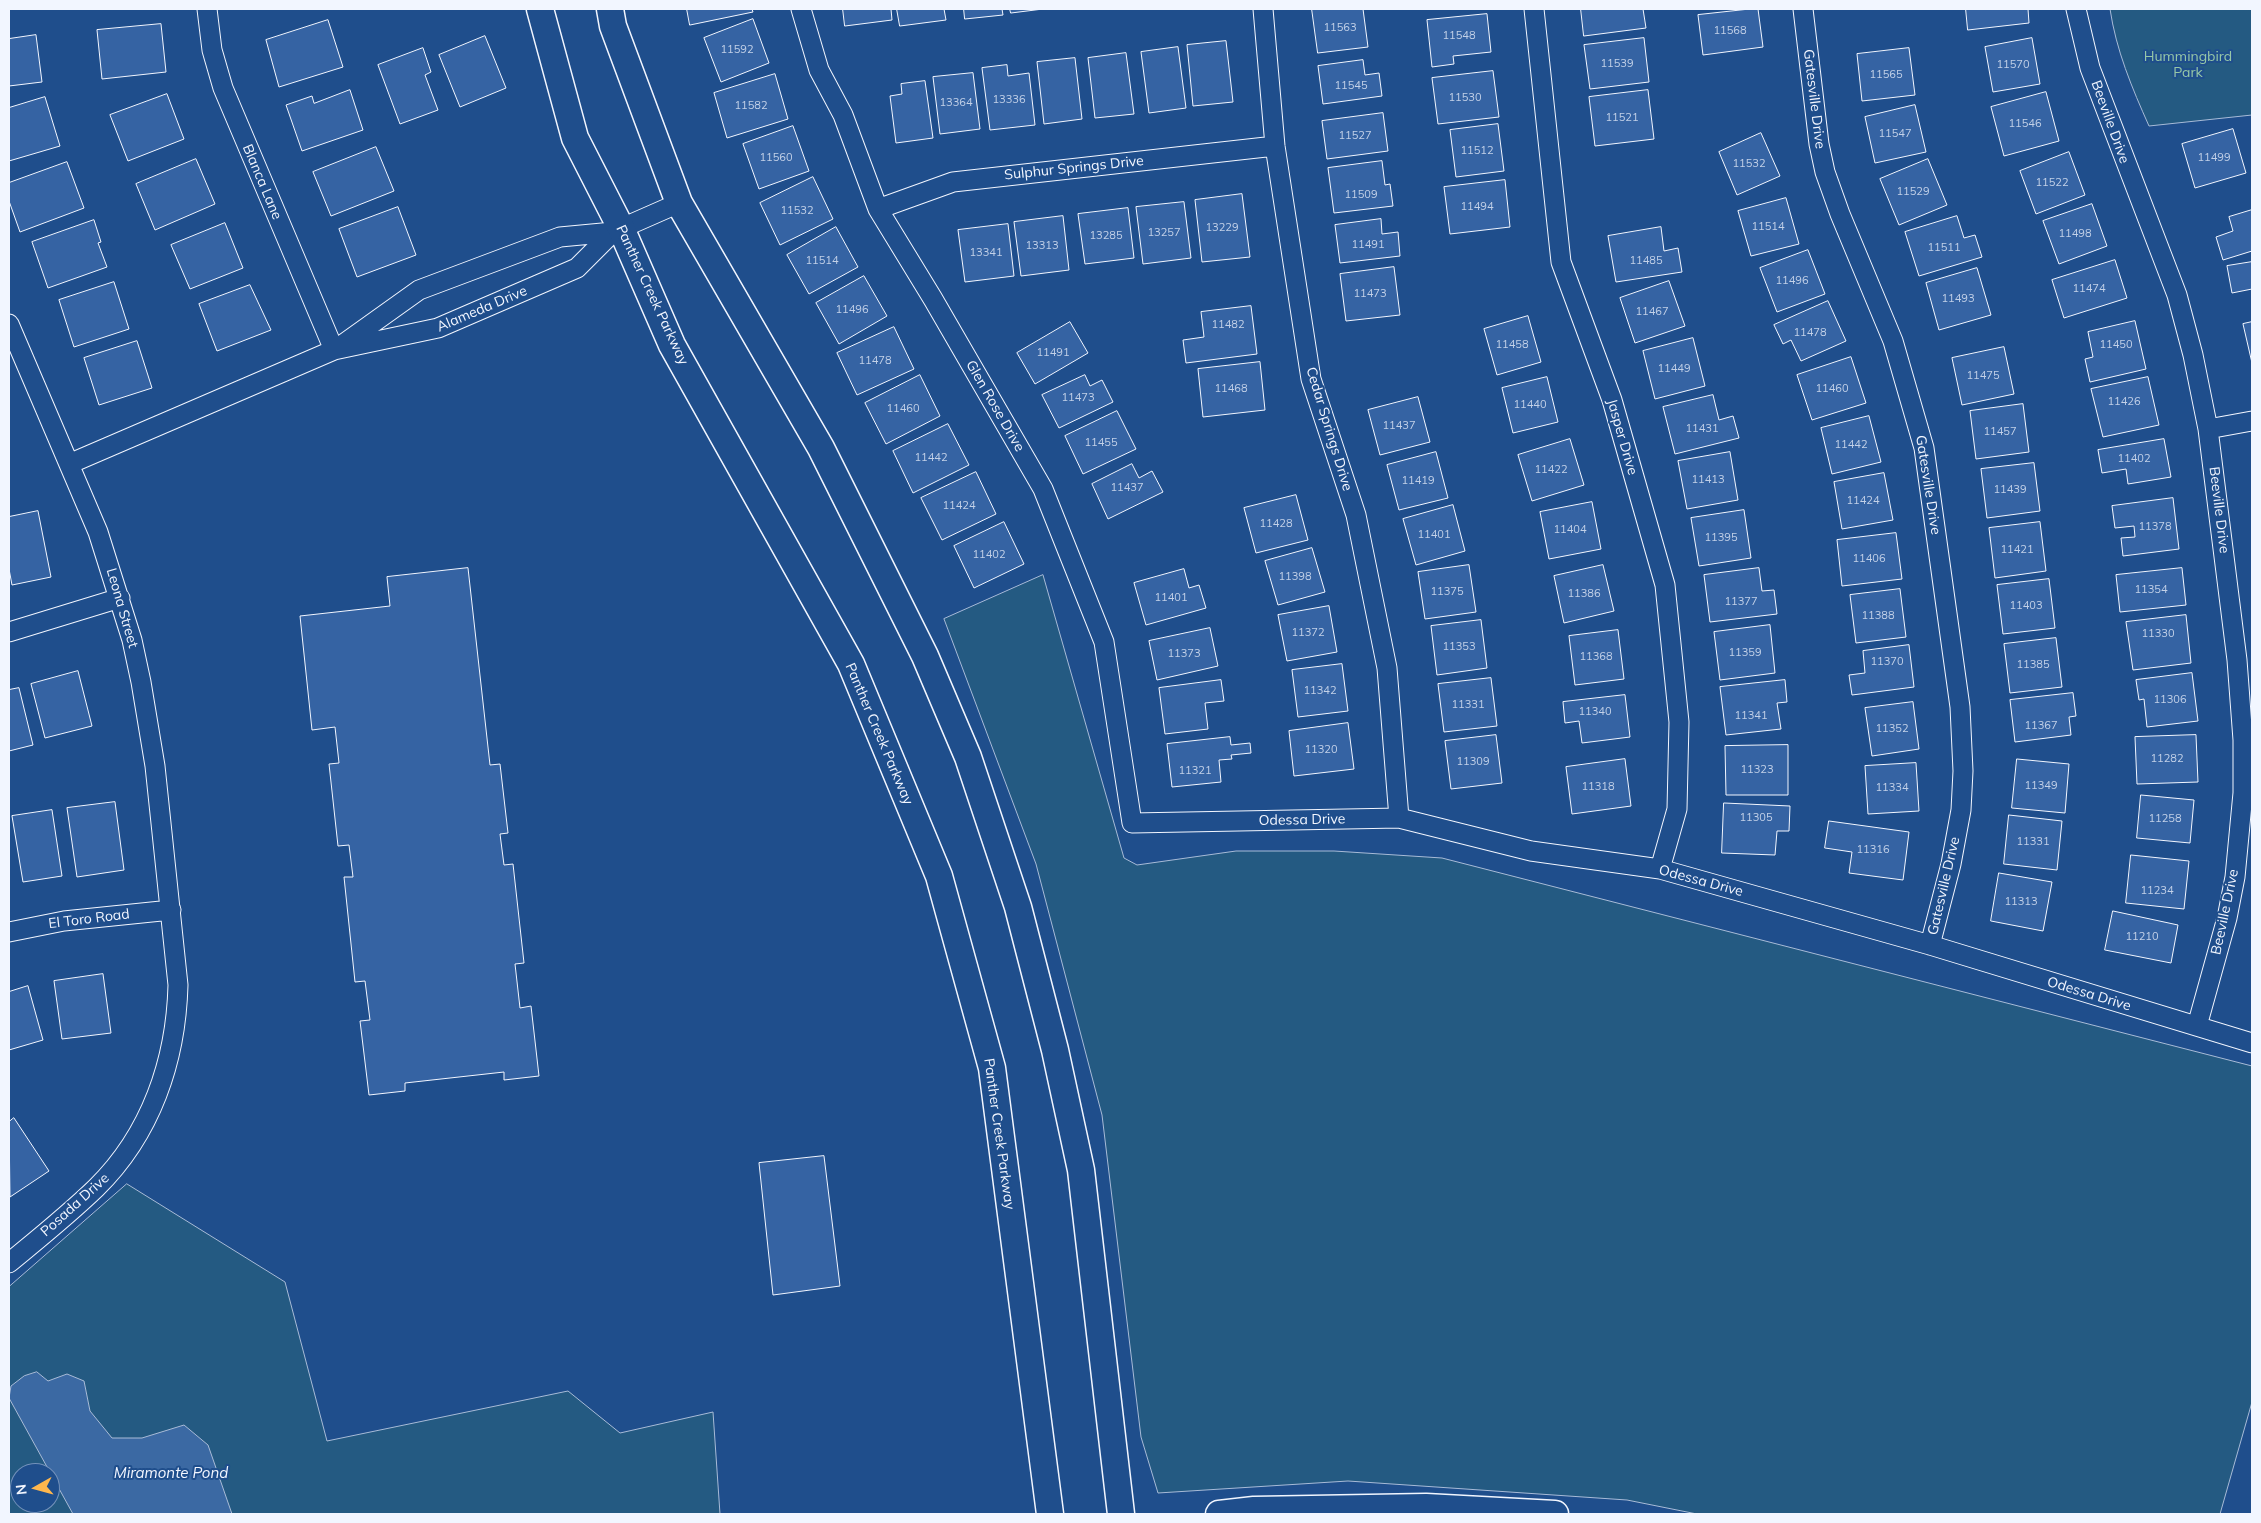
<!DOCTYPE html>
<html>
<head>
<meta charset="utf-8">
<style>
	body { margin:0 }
	#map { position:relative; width:2261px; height:1523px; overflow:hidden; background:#1f4e8c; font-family:Mulish,sans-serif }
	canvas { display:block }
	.frame { position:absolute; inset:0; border:10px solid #f2f6ff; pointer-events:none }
	.north { position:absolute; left:10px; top:1463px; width:50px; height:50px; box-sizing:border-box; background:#1f4e8c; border:1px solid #7391ba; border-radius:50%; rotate:263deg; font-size:14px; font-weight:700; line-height:20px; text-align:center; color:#f2f6ff }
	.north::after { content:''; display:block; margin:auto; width:18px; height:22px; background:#ffb74d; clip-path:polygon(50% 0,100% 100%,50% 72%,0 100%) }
</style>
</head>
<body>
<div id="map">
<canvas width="2261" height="1523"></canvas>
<div class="frame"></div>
<div class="north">N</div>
</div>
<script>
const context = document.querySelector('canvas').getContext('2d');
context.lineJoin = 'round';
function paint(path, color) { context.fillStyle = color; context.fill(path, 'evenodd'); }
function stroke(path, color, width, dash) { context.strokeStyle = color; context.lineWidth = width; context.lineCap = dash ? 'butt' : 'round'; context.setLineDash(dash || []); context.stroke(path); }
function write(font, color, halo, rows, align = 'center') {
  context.font = font + ' Mulish,sans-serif'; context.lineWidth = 4; context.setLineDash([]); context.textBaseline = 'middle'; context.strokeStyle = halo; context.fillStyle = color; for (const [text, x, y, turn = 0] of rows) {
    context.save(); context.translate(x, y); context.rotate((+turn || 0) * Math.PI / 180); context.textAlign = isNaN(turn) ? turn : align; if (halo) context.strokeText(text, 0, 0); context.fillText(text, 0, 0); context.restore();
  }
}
const green = new Path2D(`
	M2110 9H2252V115L2149 126C2132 88 2116 50 2110 9Z
	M1043 575 1124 858 1137 865 1236 851H1334L1442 858 2252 1066V1402L2220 1514H1697L1627 1500 1348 1481 1158 1493 1141 1437 1102 1115 1036 864 944 619Z
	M127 1184 285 1282 327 1441 568 1391 620 1433 713 1412 720 1514H9V1287ZM20 1473H50V1503H20Z`);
const water = new Path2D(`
	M37 1372 48 1381 67 1374 84 1381 90 1411 112 1438H142L184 1425 208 1445 232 1514H73L9 1398 11 1386 24 1376Z`);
const building = new Path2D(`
	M687 9H752L753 12 690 25Z
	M843 9H891L892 20 845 26Z
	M897 9H944L946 20 900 26Z
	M964 9H1002L1003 15 965 19Z
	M1010 9H1043L1011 13Z
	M1312 9H1363L1368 47 1318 53Z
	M1581 9H1643L1646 28 1584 36Z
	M1750 9H1758L1763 47 1703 55 1698 15Z
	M1966 9H2028L2029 23 1968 30Z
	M1487 14 1491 52 1453 56 1454 64 1432 67 1427 20Z
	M753 19 769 63 721 82 704 38Z
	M328 20 343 67 279 87 266 40Z
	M161 24 166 72 102 79 97 30Z
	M36 35 42 82 9 86V39Z
	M485 36 506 88 460 107 439 55Z
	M1644 38 1649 82 1590 89 1584 45Z
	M2032 38 2040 84 1993 92 1985 47Z
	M1226 41 1233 102 1193 106 1187 45Z
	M1178 47 1186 108 1149 113 1141 52Z
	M423 48 431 72 425 75 438 110 400 124 378 65Z
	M1909 48 1915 95 1862 101 1857 54Z
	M1126 53 1134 114 1095 118 1088 58Z
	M1075 58 1082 119 1044 124 1037 62Z
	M1363 60 1365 75 1379 73 1382 96 1323 104 1318 66Z
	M1007 65 1008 76 1029 73 1035 125 990 130 982 68Z
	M1493 71 1499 117 1438 124 1432 78Z
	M973 73 980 129 940 134 933 77Z
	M775 74 788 119 727 138 714 93Z
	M925 81 933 138 896 143 890 96 902 94 901 84Z
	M350 90 363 130 302 151 286 105 312 96 314 103Z
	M1648 90 1654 139 1595 146 1589 97Z
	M2046 92 2059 141 2004 156 1991 107Z
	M167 94 184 139 128 161 110 115Z
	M45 97 60 146 9 161V108Z
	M1915 105 1926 152 1875 163 1865 117Z
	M1383 113 1388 151 1327 159 1322 121Z
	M1498 124 1504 171 1456 177 1450 130Z
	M793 126 809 171 759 189 743 144Z
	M2233 129 2246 173 2195 188 2182 144Z
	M1761 133 1780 176 1737 195 1719 152Z
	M376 147 394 191 331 216 313 172Z
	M2069 152 2085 195 2036 214 2020 171Z
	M196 159 215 204 155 230 136 184Z
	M1928 159 1947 205 1899 225 1880 179Z
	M1382 161 1385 185 1390 184 1393 206 1334 213 1328 168Z
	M67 162 84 208 20 232 9 201V183Z
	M813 177 833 219 780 245 760 203Z
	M1505 180 1510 227 1450 234 1444 187Z
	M1242 194 1250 257 1202 262 1195 200Z
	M1786 198 1799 244 1751 256 1738 211Z
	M1184 202 1191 258 1143 264 1136 207Z
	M2092 204 2107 246 2059 264 2043 221Z
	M398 207 416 255 357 277 339 229Z
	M1128 208 1134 258 1085 264 1078 214Z
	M2252 210V251L2223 260 2216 237 2233 231 2229 217Z
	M1063 216 1069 270 1021 276 1014 222Z
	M1957 216 1964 238 1975 235 1982 257 1919 276 1905 232Z
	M1381 219 1382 234 1398 232 1400 256 1340 263 1335 225Z
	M94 220 101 242 98 243 107 267 48 288 32 242Z
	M225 223 243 268 190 289 171 245Z
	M1008 224 1014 276 965 282 958 230Z
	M836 227 858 267 809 294 787 255Z
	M1661 227 1664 251 1678 248 1682 272 1616 282 1608 236Z
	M1808 250 1825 294 1777 312 1760 268Z
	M2115 260 2127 298 2064 318 2052 280Z
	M2252 262V289L2232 293 2227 266Z
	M1394 267 1400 315 1346 321 1340 274Z
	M1977 268 1991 315 1939 330 1926 283Z
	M864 276 887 316 839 344 816 303Z
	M1669 281 1685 326 1635 343 1620 298Z
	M114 282 129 329 74 347 59 300Z
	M250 285 271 330 217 351 199 304Z
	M1828 301 1846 341 1801 361 1791 340 1783 344 1774 325Z
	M1251 306 1257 354 1186 363 1183 340 1204 337 1201 312Z
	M1528 316 1541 362 1497 375 1484 329Z
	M2135 321 2146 369 2090 382 2085 359 2093 357 2088 332Z
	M1070 322 1088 353 1035 384 1017 353Z
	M2252 322V363L2243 324Z
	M894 327 914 369 857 395 837 353Z
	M1693 338 1705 386 1655 399 1643 351Z
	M137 341 152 388 99 405 84 358Z
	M2004 347 2014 394 1962 405 1952 358Z
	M1851 357 1866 403 1812 420 1797 375Z
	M1260 362 1265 410 1203 417 1198 369Z
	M920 375 940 416 886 444 865 403Z
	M1085 375 1090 386 1102 380 1113 402 1059 428 1042 395Z
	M1547 377 1558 422 1513 433 1502 388Z
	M2148 377 2159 425 2103 437 2091 389Z
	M1713 395 1719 420 1733 416 1739 438 1675 454 1663 407Z
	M1418 397 1430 442 1380 455 1368 410Z
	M2023 404 2029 452 1976 459 1970 411Z
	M1117 411 1136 449 1083 474 1065 436Z
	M1869 416 1881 462 1832 474 1821 428Z
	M948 424 969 465 913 493 893 451Z
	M1570 439 1584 485 1532 501 1518 455Z
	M2164 439 2171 477 2128 484 2126 469 2102 473 2098 450Z
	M1436 452 1448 498 1399 510 1387 465Z
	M1730 452 1738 500 1687 509 1678 461Z
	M2034 463 2040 511 1987 518 1981 469Z
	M1132 464 1139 478 1152 471 1163 492 1108 519 1092 484Z
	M976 472 996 514 942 540 921 498Z
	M1884 473 1893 520 1842 529 1834 482Z
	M1296 495 1308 540 1256 553 1244 508Z
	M2173 498 2179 549 2123 556 2121 538 2135 537 2134 526 2115 528 2112 506Z
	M1592 502 1601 549 1549 559 1540 512Z
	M1453 505 1465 551 1416 565 1403 519Z
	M1744 510 1751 558 1699 566 1691 518Z
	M38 511 51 577 12 585 9 569V517Z
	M1004 522 1024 564 974 588 954 546Z
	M2040 522 2046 571 1995 578 1989 528Z
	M1896 533 1902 579 1842 586 1837 540Z
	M1312 548 1325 592 1278 605 1265 561Z
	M1469 565 1476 612 1425 619 1418 572Z
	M1603 565 1614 611 1564 623 1554 576Z
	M468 568 490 765 500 764 508 833 500 834 504 865 513 864 524 963 515 964 520 1008 531 1006 539 1076 504 1080V1072L405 1083V1091L369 1095 360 1021 370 1020 365 981 355 982 344 877H353L349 845 338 846 329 764 339 763 335 727 312 730 300 616 390 606 387 577Z
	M1759 568 1762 591 1774 590 1777 614 1710 622 1704 575Z
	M2182 568 2186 605 2120 612 2116 575Z
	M1184 569 1189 588 1199 585 1206 608 1146 625 1134 583Z
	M2049 579 2055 628 2003 634 1997 585Z
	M1900 589 1906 637 1856 643 1850 595Z
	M1329 606 1337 652 1287 661 1278 615Z
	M2186 615 2191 663 2133 670 2126 622Z
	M1481 620 1487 668 1437 675 1431 626Z
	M1770 625 1775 673 1720 680 1714 632Z
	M1210 628 1218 666 1157 680 1149 641Z
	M1618 630 1624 679 1575 685 1569 636Z
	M2056 638 2062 687 2010 693 2004 644Z
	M1909 645 1914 687 1852 695 1849 675 1865 673 1863 651Z
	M1342 664 1348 711 1298 717 1292 670Z
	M78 671 92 726 45 738 31 684Z
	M2192 673 2198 721 2147 727 2144 699 2139 700 2136 680Z
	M1491 678 1497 726 1444 732 1438 684Z
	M1221 680 1224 701 1205 703 1208 729 1165 734 1159 688Z
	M1785 680 1787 702 1777 703 1781 729 1726 735 1720 687Z
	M19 688 33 745 9 751V690Z
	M2073 693 2076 716 2069 717 2071 735 2015 742 2010 700Z
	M1625 695 1630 737 1582 743 1579 721 1565 723 1563 702Z
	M1913 702 1919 749 1872 756 1865 708Z
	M1348 723 1354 769 1294 776 1289 731Z
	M1496 735 1502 783 1451 789 1445 741Z
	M2196 735 2198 782 2137 784 2135 737Z
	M1230 737 1231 745 1250 743 1251 753 1231 755 1232 759 1219 760 1221 782 1172 787 1167 744Z
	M1788 745V795H1726L1725 746Z
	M1625 759 1631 806 1572 814 1566 767Z
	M2017 759 2069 764 2065 813 2012 808Z
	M1916 763 1919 811 1868 814 1865 766Z
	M2141 795 2194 800 2190 843 2137 838Z
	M115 802 124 870 77 877 67 808Z
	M1724 803 1790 806 1789 831H1777L1775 855 1722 853Z
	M52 810 62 876 23 882 12 816Z
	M2009 815 2062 821 2057 870 2004 864Z
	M1829 821 1909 832 1903 880 1849 873 1852 852 1825 848Z
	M2131 855 2189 861 2184 909 2126 903Z
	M1999 873 2052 882 2043 931 1991 921Z
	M2113 911 2178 925 2171 963 2105 950Z
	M103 974 111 1033 62 1039 54 981Z
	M28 986 43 1040 9 1050V992Z
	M14 1118 49 1171 10 1197 9 1122Z
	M824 1156 840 1286 773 1295 759 1163Z`);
const street = new Path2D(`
	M207 9 212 50 223 88 334 350
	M801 9 819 70 843 115 878 209 933 299 1043 489 1104 642 1132 823 1399 818 1531 851 1660 869 1930 945 2252 1043
	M1263 9 1275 146 1311 379 1356 515 1387 668 1399 818
	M1534 9 1561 262 1612 400 1665 585 1679 722 1677 809 1660 869
	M1803 9 1819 144 1825 172 1840 214 1893 341 1924 448 1960 707 1963 771 1961 810 1951 864 1930 945
	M2076 9 2090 68 2177 295 2193 355 2208 429 2237 660 2243 740V793L2235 877 2227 918 2197 1026
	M878 209 953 182 1275 146
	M9 324 98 532 132 640 141 682 155 766 178 985C176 1061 151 1134 96 1188 68 1215 38 1239 9 1263
	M342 345 419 290 560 237 613 232
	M2208 429 2252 421
	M69 464 334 350 438 328 577 268 613 232 679 203
	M9 632 120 598
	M9 932 64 921 171 910`);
const secondary = new Path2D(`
	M540 9 575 138 621 228 672 345 851 664 939 876 992 1068 1050 1514
	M610 9 613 26 679 203 821 448 925 656 968 757 1018 907 1055 1050 1081 1170 1121 1514
	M1219 1514 1254 1510 1426 1507 1555 1514`);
const numberNames = [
	["11563",1340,28],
	["11568",1730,31],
	["11548",1459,36],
	["11592",737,50],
	["11539",1617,64],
	["11570",2013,65],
	["11565",1886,75],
	["11545",1351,86],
	["11530",1465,98],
	["13336",1009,100],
	["13364",956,103],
	["11582",751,106],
	["11521",1622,118],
	["11546",2025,124],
	["11547",1895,134],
	["11527",1355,136],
	["11512",1477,151],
	["11560",776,158],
	["11499",2214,158],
	["11532",1749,164],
	["11522",2052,183],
	["11529",1913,192],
	["11509",1361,195],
	["11494",1477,207],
	["11532",797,211],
	["11514",1768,227],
	["13229",1222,228],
	["13257",1164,233],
	["11498",2075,234],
	["13285",1106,236],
	["11491",1368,245],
	["13313",1042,246],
	["11511",1944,248],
	["13341",986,253],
	["11514",822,261],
	["11485",1646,261],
	["11496",1792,281],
	["11474",2089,289],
	["11473",1370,294],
	["11493",1958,299],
	["11496",852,310],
	["11467",1652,312],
	["11482",1228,325],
	["11478",1810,333],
	["11458",1512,345],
	["11450",2116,345],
	["11491",1053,353],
	["11478",875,361],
	["11449",1674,369],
	["11475",1983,376],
	["11468",1231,389],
	["11460",1832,389],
	["11473",1078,398],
	["11426",2124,402],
	["11440",1530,405],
	["11460",903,409],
	["11437",1399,426],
	["11431",1702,429],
	["11457",2000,432],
	["11455",1101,443],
	["11442",1851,445],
	["11442",931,458],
	["11402",2134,459],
	["11422",1551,470],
	["11413",1708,480],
	["11419",1418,481],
	["11437",1127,488],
	["11439",2010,490],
	["11424",1863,501],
	["11424",959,506],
	["11428",1276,524],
	["11378",2155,527],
	["11404",1570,530],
	["11401",1434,535],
	["11395",1721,538],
	["11421",2017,550],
	["11402",989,555],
	["11406",1869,559],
	["11398",1295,577],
	["11354",2151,590],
	["11375",1447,592],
	["11386",1584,594],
	["11401",1171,598],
	["11377",1741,602],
	["11403",2026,606],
	["11388",1878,616],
	["11372",1308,633],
	["11330",2158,634],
	["11353",1459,647],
	["11359",1745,653],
	["11373",1184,654],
	["11368",1596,657],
	["11370",1887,662],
	["11385",2033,665],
	["11342",1320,691],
	["11306",2170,700],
	["11331",1468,705],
	["11340",1595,712],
	["11341",1751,716],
	["11367",2041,726],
	["11352",1892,729],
	["11320",1321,750],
	["11282",2167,759],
	["11309",1473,762],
	["11323",1757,770],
	["11321",1195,771],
	["11349",2041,786],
	["11318",1598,787],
	["11334",1892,788],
	["11305",1756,818],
	["11258",2165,819],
	["11331",2033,842],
	["11316",1873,850],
	["11234",2157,891],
	["11313",2021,902],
	["11210",2142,937]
];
const parkNames = [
	["Hummingbird",2188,57],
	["Park",2188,73]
];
const streetNames = [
	["Gatesville Drive",1814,99,83],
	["Beeville Drive",2110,122,70],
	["Sulphur Springs Drive",1074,168,-6],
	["Blanca Lane",262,182,67],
	["Panther Creek Parkway",652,295,65],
	["Alameda Drive",482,309,-23],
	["Glen Rose Drive",995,406,60],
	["Cedar Springs Drive",1329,429,73],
	["Jasper Drive",1622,437,74],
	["Gatesville Drive",1928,485,81],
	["Beeville Drive",2219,510,83],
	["Leona Street",122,608,74],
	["Panther Creek Parkway",879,734,67],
	["Odessa Drive",1302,820,-1],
	["Odessa Drive",1701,881,15],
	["Gatesville Drive",1944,886,-77],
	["Beeville Drive",2225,912,-78],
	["El Toro Road",89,919,-7],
	["Odessa Drive",2089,994,17],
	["Panther Creek Parkway",999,1134,82],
	["Posada Drive",75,1205,-42]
];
const waterNames = [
	["Miramonte Pond",171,1473]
];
paint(green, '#245a82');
stroke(green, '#a8bbd7', 1);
paint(water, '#3b69a3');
stroke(water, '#a8bbd7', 1);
paint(building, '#3563a3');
stroke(building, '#f2f6ff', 1);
stroke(street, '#f2f6ff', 21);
stroke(secondary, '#f2f6ff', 29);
stroke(street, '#1f4e8c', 19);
stroke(secondary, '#1f4e8c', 26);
write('11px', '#c3d1e8', null, numberNames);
write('14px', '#97c8a6', '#1f4e8c', parkNames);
write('14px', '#f2f6ff', '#1f4e8c', streetNames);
write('italic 15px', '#f2f6ff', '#1f4e8c', waterNames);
</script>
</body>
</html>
